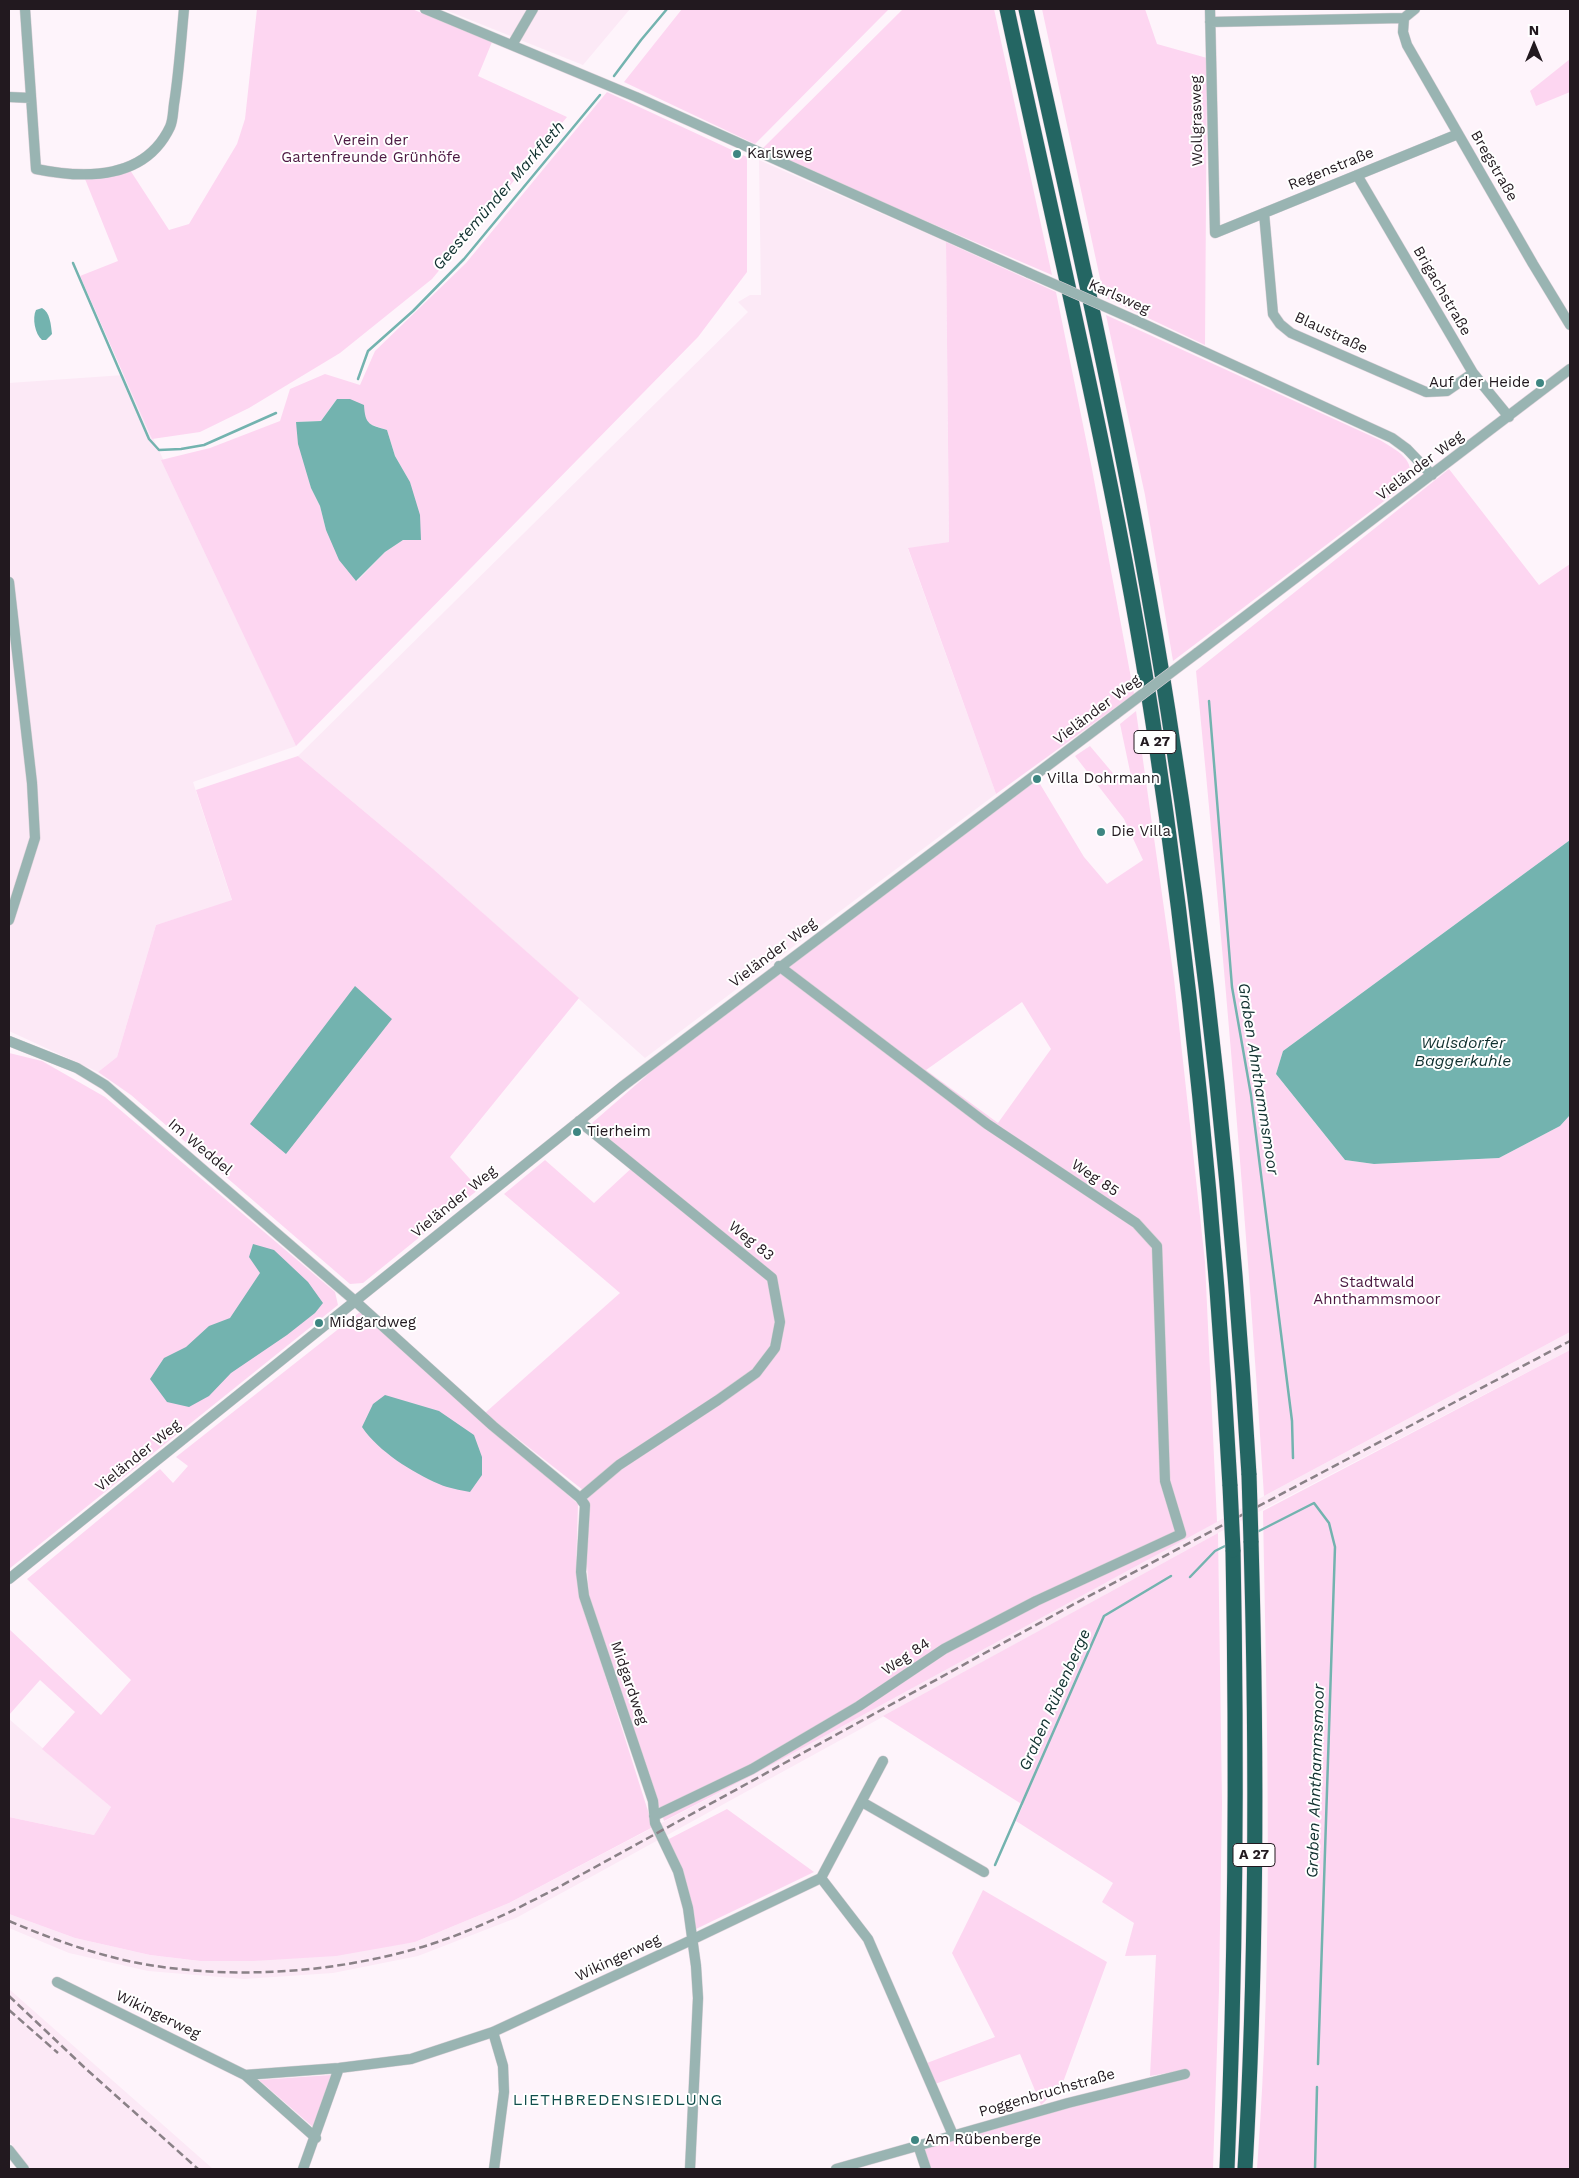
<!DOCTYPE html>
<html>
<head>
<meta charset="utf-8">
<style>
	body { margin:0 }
	#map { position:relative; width:1579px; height:2178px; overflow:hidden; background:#fef4fb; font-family:"Work Sans",sans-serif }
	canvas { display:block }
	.frame { position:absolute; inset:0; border:10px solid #22191f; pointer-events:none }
	.north { position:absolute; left:1509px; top:20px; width:50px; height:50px; -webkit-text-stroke:4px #fff; paint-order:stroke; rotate:0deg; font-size:14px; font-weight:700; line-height:20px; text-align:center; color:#22191f }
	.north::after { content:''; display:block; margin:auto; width:18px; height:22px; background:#22191f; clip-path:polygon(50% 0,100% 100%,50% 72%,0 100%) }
</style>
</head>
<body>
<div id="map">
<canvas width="1579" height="2178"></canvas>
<div class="frame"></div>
<div class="north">N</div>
</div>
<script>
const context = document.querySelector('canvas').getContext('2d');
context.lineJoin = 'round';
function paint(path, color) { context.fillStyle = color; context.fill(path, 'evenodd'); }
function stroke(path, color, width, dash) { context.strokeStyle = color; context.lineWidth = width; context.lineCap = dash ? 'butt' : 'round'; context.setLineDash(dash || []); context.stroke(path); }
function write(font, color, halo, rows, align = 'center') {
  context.font = font + ' "Work Sans",sans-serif'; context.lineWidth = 4; context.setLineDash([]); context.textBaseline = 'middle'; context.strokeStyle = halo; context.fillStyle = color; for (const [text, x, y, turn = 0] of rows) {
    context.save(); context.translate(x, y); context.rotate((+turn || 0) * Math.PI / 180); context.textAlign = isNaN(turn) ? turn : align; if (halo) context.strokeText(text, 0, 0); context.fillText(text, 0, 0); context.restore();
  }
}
const built = new Path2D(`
	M443 9H630L583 65Z
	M759 160 946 242 949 542 908 549 996 794 645 1058 432 868 298 756 748 312 738 302 750 295H761Z
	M124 375 296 746 193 782 232 901 156 925 117 1057 98 1072 9 1031V383Z
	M1570 1332V1350L1218 1533 516 1918 418 1956 333 1973 244 1979 148 1971 69 1953 9 1928V1914L75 1938 150 1955 200 1961H254L415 1942 509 1903 753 1775 1264 1496Z
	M9 1719 111 1807 94 1835 9 1817Z
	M9 1989 213 2169H31L9 2141Z`);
const green = new Path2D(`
	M257 9H412L492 42 478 76 567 117 432 279 340 353 249 408 200 432 152 439 80 276 118 261 85 179 130 170 169 230 189 224 237 144 245 119Z
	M682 9H889L755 144 624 82Z
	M903 9H994L1052 275 891 206 763 148Z
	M1042 9H1145L1157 44 1207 58 1205 345 1104 297Z
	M1570 59V92L1536 106 1530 91Z
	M607 92 747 157V272L698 337 296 746 161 460 210 448 280 421 290 389 325 374 360 385 375 351 466 263ZM337 399 364 417 369 424 387 430 395 456 410 482 421 540H403L385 552 357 581 326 530 320 506 311 488 296 422 321 421Z
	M946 242 1056 292 1092 469 1134 694 996 794 908 548 949 542Z
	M1106 315 1380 440C1397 451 1417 459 1408 483L1173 661 1145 495Z
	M1449 469 1539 585 1570 564V840L1283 1051 1276 1074 1345 1160 1374 1164 1499 1158 1560 1126 1570 1115V1332L1264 1496C1247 1221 1223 946 1196 671Z
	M1136 711 1174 979 1205 1262 1217 1522 753 1775 664 1821 589 1597 586 1549 588 1494 485 1413 620 1293 504 1194 545 1160 594 1203 637 1163 592 1123 661 1063 1037 779 1084 857 1107 884 1143 860 1124 819 1075 756 1090 746 1122 784 1131 776 1120 724ZM1022 1002 1051 1049 998 1123 926 1070Z
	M298 756 432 868 579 998 450 1157 479 1189 363 1283 350 1284 131 1095 98 1072 117 1057 156 925 232 900 196 790Z
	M9 1053 42 1061 105 1097 335 1292 338 1305 9 1569Z
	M360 1312 578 1504 576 1571 581 1599 653 1827 509 1903 415 1942 336 1956 254 1961H200L150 1955 75 1938 9 1914V1817L94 1835 111 1807 42 1749 75 1712 40 1680 9 1715V1629L101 1715 131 1680 27 1579 160 1469 173 1483 188 1466 176 1457Z
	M1570 1350V2169H1257C1274 1950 1267 1730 1263 1511Z
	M1218 1533 1222 1803 1219 1990 1213 2169H930L924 2148 1179 2071 1150 2076 1156 1955 1125 1956 1134 1923 1102 1902 1113 1883 1016 1821 1023 1805 883 1716Z
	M727 1809 814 1872 696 1929 683 1870 667 1840Z
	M983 1890 1107 1962 1062 2085 1041 2105 1020 2054 935 2084 927 2063 995 2037 952 1953Z
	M331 2075 313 2127 259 2080Z`);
const water = new Path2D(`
	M42 308C50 312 51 325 52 334L46 340H42C35 334 32 318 36 310Z
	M337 399H350L364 405C365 425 370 425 387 430L395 456 410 482 420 515 421 540H403L385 552 356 581 339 560 326 530 320 506 311 488 298 444 296 422 321 421Z
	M1570 840V1115L1560 1126 1499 1158 1374 1164 1345 1160 1276 1074 1283 1051Z
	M355 986 392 1019 286 1154 250 1124Z
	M253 1244 274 1250 308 1282 323 1303 315 1313 287 1335 231 1373 209 1396 189 1407 167 1402 150 1379 164 1358 186 1347 209 1326 230 1318 260 1273 249 1257Z
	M385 1395 439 1411 474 1435 482 1457V1475L470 1492C460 1490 448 1488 439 1484 412 1472 379 1452 362 1427L373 1404Z`);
const stream = new Path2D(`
	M614 76 641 40 667 9
	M73 263 149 439 159 450 181 449 204 445 276 413
	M358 379 368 351 413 311 464 259 600 95
	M1209 701 1232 987 1251 1095 1292 1421 1293 1458
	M1257 1532 1314 1503 1329 1523 1335 1547 1318 2064
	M1190 1577 1215 1551 1227 1545
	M995 1865 1104 1616 1171 1576
	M1315 2169 1317 2087`);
const minor = new Path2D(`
	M25 9 36 169C85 179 145 180 170 127 173 121 173 111 174 104 179 73 181 40 184 9
	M425 9 636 97 1029 273
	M1210 9 1215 233 1458 134
	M1404 18 1403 32 1407 45 1533 264 1570 325
	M1210 22 1404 18 1415 9
	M512 45 533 9
	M9 97 31 98
	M1357 175 1473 373 1509 417
	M1264 213 1273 314 1280 324 1291 333 1426 392 1447 391 1473 373
	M1135 320 1392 438 1407 449 1432 475
	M9 582 32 783 35 838 9 920
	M1197 653 1570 369
	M9 1041 77 1068 105 1085 355 1301 493 1426 580 1498 585 1505 581 1572 584 1596 653 1801 655 1823 678 1871 688 1908 696 1966 698 1998 690 2169
	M579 1121 772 1278 780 1322 775 1348 756 1373 718 1400 619 1465 580 1498
	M9 1579 623 1086 1116 714
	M862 1802 984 1872
	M654 1816 752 1769 859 1706 944 1649 1036 1601 1181 1534 1165 1481 1157 1246 1136 1223 987 1124 779 966
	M821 1878 868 1939 953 2135
	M57 1982 245 2075 316 2138
	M493 2032 503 2066 504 2092 494 2169
	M245 2075 339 2068 411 2059 493 2032 683 1944 821 1878 883 1761
	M918 2145 926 2169
	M9 2150 24 2169
	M303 2169 339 2068
	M836 2169 1068 2103 1185 2074`);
const highway = new Path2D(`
	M1007 9C1058 246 1116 483 1153 723 1191 976 1216 1230 1230 1486
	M1026 9C1078 242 1131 475 1168 711 1208 964 1234 1219 1249 1475
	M1227 2169C1236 1963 1237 1757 1233 1550
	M1245 2169C1257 1960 1257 1750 1251 1541`);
const rail = new Path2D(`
	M9 1921C54 1940 101 1957 149 1965 236 1979 330 1973 415 1949 465 1935 511 1912 557 1888L1076 1603 1570 1341
	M9 1996 85 2068 198 2169
	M9 2010 58 2053`);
const minorBridge = new Path2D(`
	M1029 273 1135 320
	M1116 714 1197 653`);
const highwayBridge = new Path2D(`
	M1249 1475 1251 1541
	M1230 1486 1233 1550`);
const markers = [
	[737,154,5,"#3e8682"],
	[1540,383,5,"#3e8682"],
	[1037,779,5,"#3e8682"],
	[1101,832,5,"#3e8682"],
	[577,1132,5,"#3e8682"],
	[319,1323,5,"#3e8682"],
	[915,2140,5,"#3e8682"]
];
const shields = [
	[1155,742,42],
	[1254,1855,42]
];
const shieldNames = [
	["A 27",1155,742],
	["A 27",1254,1855]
];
const streetNames = [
	["Wollgrasweg",1197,121,-91],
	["Bregstraße",1494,166,60],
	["Regenstraße",1331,169,-22],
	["Brigachstraße",1442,291,60],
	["Karlsweg",1119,297,24],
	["Blaustraße",1331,333,25],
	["Vieländer Weg",1420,466,-37],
	["Vieländer Weg",1097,710,-37],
	["Vieländer Weg",773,953,-37],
	["Im Weddel",200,1147,40],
	["Weg 85",1095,1178,34],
	["Vieländer Weg",454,1202,-39],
	["Weg 83",751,1241,39],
	["Vieländer Weg",138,1456,-39],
	["Weg 84",906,1657,-34],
	["Midgardweg",629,1683,71],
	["Wikingerweg",618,1958,-25],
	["Wikingerweg",158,2015,26],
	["Poggenbruchstraße",1047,2093,-16]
];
const parkNames = [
	["Verein der",371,141],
	["Gartenfreunde Grünhöfe",371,158],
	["Stadtwald",1377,1283],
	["Ahnthammsmoor",1377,1300]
];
const poiNames = [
	["Karlsweg",747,154],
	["Auf der Heide",1530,383,"right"],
	["Villa Dohrmann",1047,779],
	["Die Villa",1111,832],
	["Tierheim",587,1132],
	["Midgardweg",329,1323],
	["Am Rübenberge",925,2140]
];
const waterNames = [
	["Geestemünder Markfleth",499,196,-49],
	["Wulsdorfer",1463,1043],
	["Baggerkuhle",1463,1061],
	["Graben Ahnthammsmoor",1258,1079,81],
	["Graben Rübenberge",1055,1700,-66],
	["Graben Ahnthammsmoor",1316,1781,-88]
];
const neighbourhoodNames = [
	["LIETHBREDENSIEDLUNG",618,2100]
];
paint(built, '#fce9f6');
paint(green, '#fdd6f1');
paint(water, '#73b3af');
stroke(stream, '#73b3af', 2.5);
stroke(minor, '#dbd1d8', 11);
stroke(highway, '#dbd1d8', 16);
stroke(minor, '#99b4b2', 10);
stroke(highway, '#246663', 15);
stroke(rail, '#8a8187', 2.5, [8, 4]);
stroke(minorBridge, '#dbd1d8', 11, []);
stroke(highwayBridge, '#dbd1d8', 16, []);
stroke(minorBridge, '#99b4b2', 10);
stroke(highwayBridge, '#246663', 15);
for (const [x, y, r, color] of markers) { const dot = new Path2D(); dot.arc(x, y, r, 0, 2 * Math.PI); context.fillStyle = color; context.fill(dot); stroke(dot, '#fff', 2); }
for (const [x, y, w] of shields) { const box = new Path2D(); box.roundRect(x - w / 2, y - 11.5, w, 23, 4); context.fillStyle = '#fff'; context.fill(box); stroke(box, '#22191f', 1); }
write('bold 14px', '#22191f', null, shieldNames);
write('15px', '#22191f', '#fff', streetNames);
write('15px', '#4c1842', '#fff', parkNames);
write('15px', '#22191f', '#fff', poiNames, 'left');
write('italic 16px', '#10302f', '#fff', waterNames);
context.letterSpacing = '1px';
write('16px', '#114e4c', '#fff', neighbourhoodNames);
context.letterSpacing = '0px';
</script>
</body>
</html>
